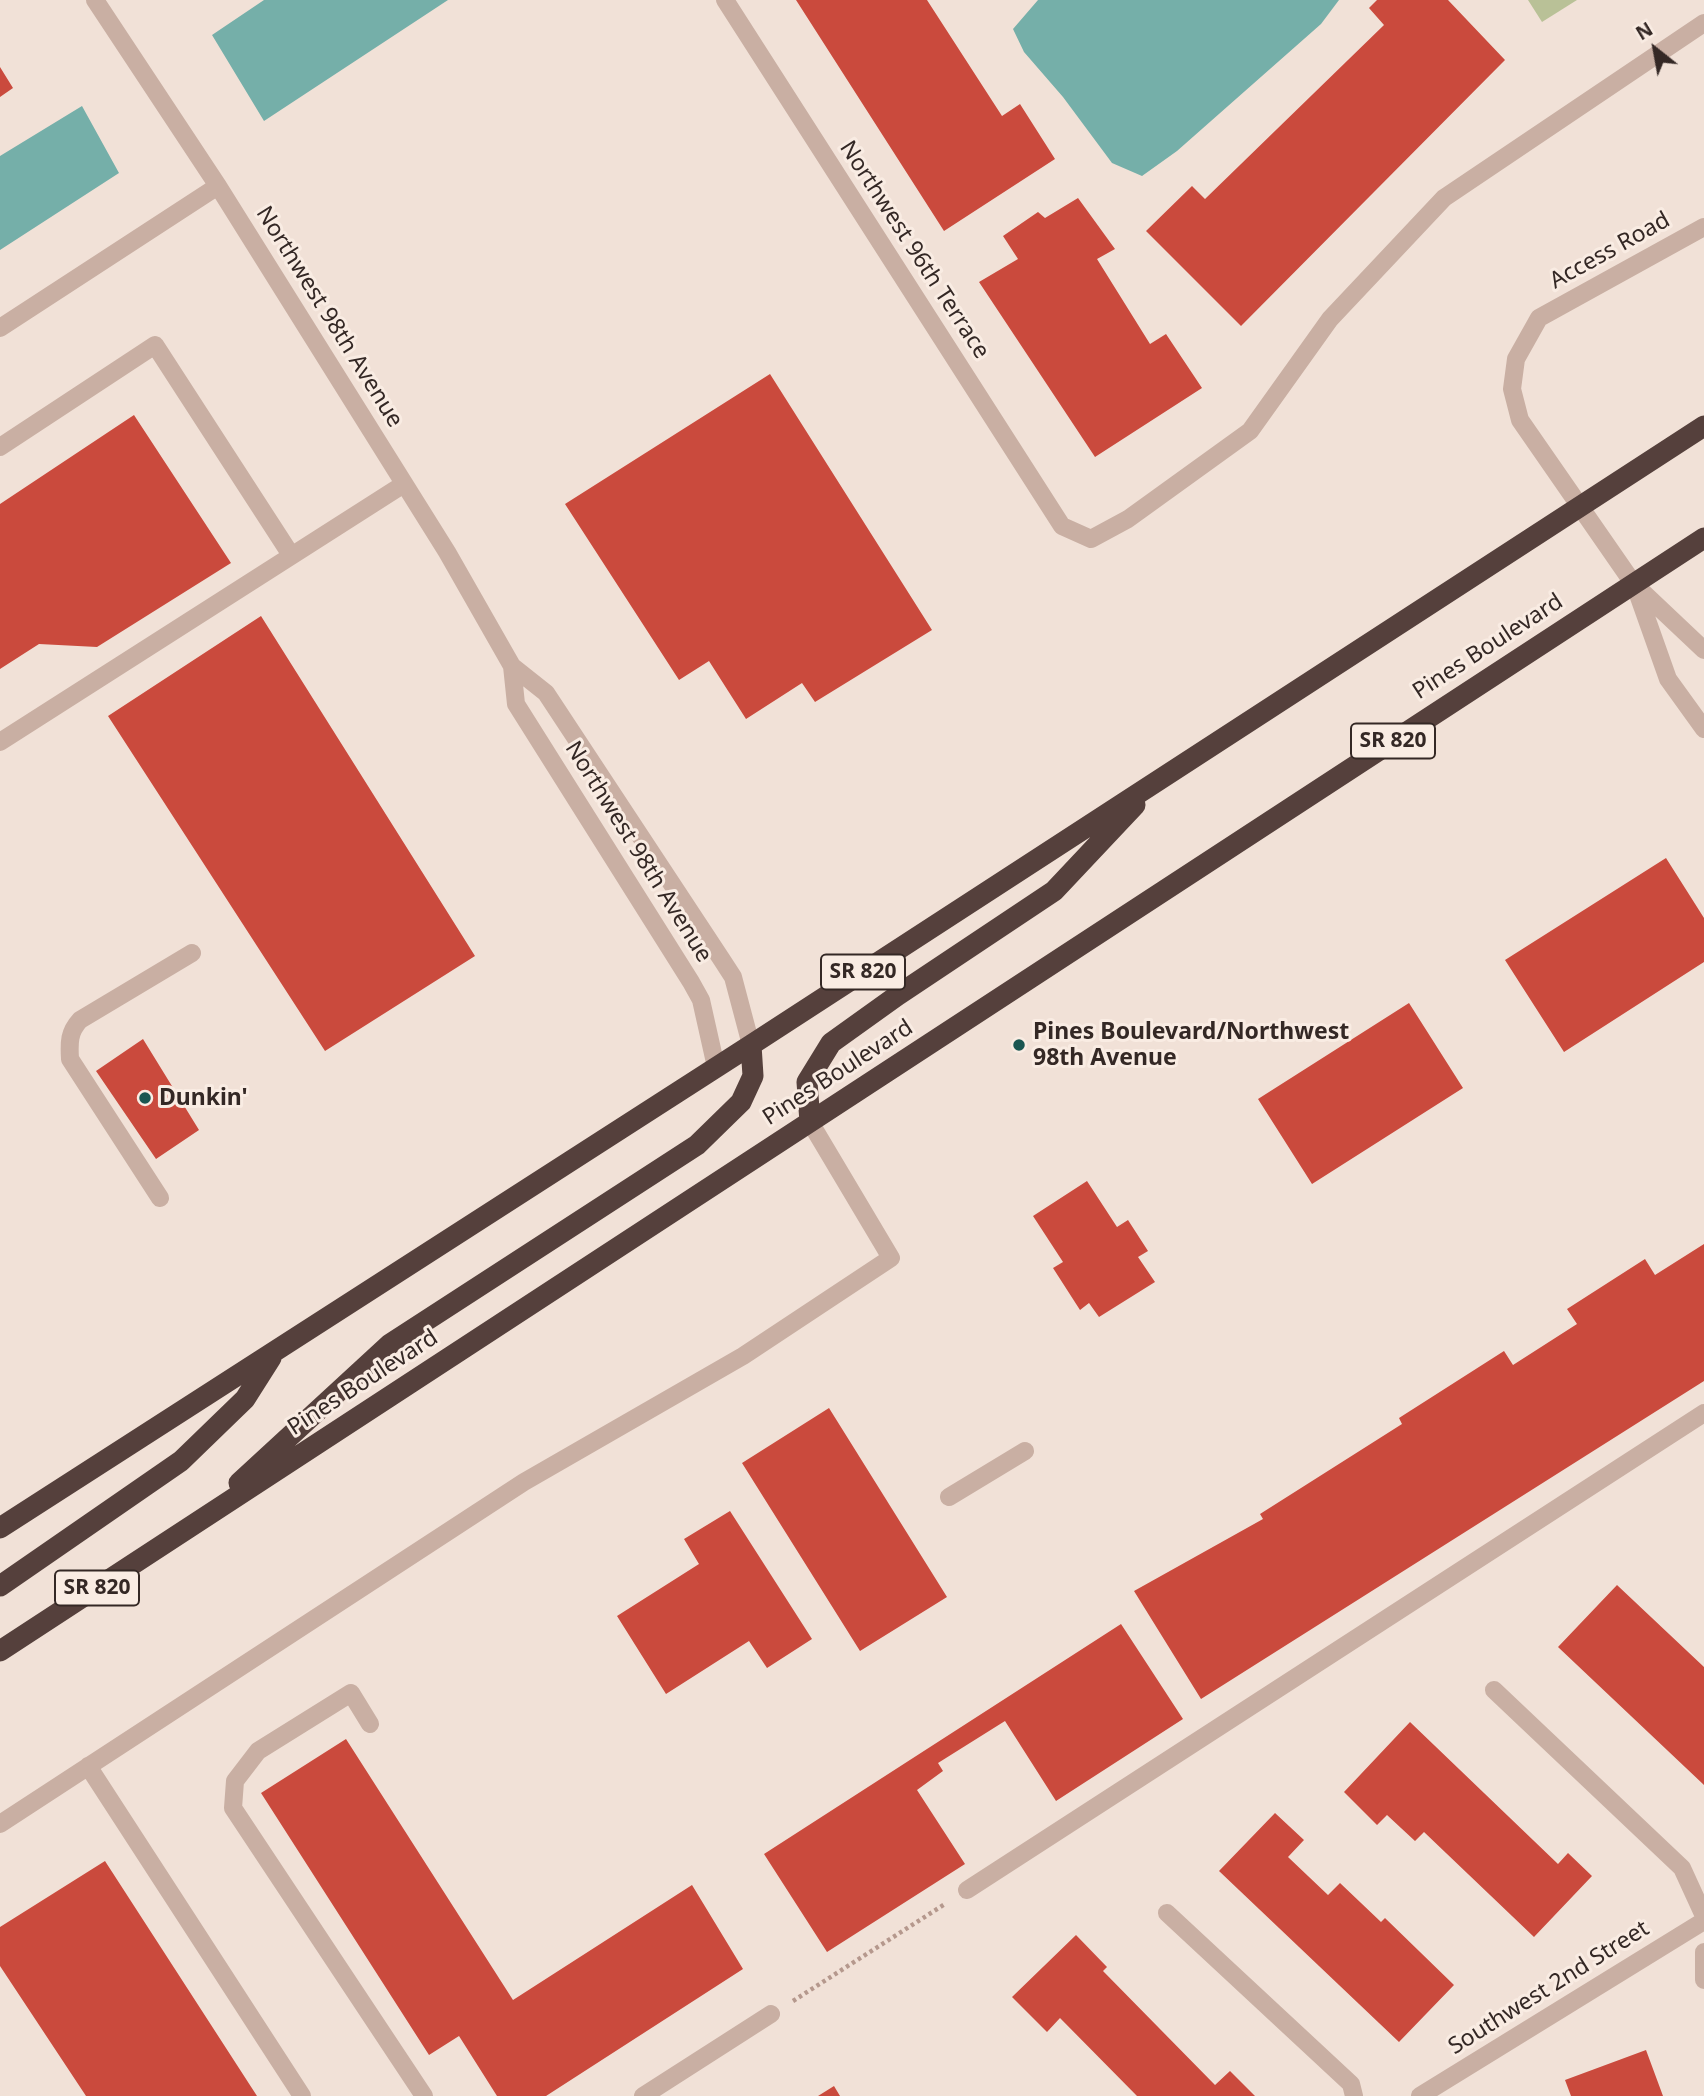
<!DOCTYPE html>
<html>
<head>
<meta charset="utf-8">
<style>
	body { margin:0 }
	#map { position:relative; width:1704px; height:2096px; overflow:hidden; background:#f1e1d7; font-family:"Noto Sans",sans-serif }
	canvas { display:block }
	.north { position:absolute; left:1620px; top:14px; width:70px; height:70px; -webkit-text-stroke:5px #f9ece3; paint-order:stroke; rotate:329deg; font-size:19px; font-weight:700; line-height:28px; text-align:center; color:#342825 }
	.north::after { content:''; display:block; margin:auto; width:24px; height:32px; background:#342825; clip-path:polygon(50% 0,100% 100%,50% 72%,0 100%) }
</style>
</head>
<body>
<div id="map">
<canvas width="1704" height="2096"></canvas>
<div class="north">N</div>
</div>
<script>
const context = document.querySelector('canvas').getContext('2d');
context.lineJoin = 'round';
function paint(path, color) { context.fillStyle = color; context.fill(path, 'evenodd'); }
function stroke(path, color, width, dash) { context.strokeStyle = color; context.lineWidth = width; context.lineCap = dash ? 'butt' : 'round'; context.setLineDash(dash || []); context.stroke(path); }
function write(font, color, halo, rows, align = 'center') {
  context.font = font + ' "Noto Sans",sans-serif'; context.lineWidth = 6; context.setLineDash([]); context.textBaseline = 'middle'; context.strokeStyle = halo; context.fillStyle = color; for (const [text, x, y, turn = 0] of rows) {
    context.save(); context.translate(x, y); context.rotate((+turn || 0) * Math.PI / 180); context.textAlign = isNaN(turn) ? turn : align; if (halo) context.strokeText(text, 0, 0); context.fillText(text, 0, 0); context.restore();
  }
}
const green = new Path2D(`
	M1528 0H1577L1542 22Z`);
const water = new Path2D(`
	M264 0H448L264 121 212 35Z
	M1038 0H1339L1321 24 1177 151 1142 176 1112 163 1063 97 1024 52 1013 29Z
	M82 106 119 173 0 250V156Z`);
const building = new Path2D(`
	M796 0H927L1002 116 1020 104 1055 159 944 231Z
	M1377 0H1448L1505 60 1241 326 1146 231 1192 186 1205 199 1384 25 1369 8Z
	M0 67 13 88 0 97Z
	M1078 198 1115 249 1097 259 1150 344 1166 334 1202 388 1095 457 979 282 1018 259 1003 236 1038 212 1045 218Z
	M770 374 932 630 815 702 802 683 746 719 709 661 679 680 565 504Z
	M134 415 231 563 97 647 39 644 0 669V504Z
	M261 616 475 956 325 1051 108 716Z
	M1666 858 1704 918V962L1564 1052 1505 960Z
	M1409 1003 1463 1088 1312 1184 1258 1099Z
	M143 1039 199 1130 156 1159 96 1071Z
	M1087 1181 1117 1227 1128 1220 1148 1251 1138 1257 1155 1282 1099 1317 1089 1303 1080 1310 1053 1268 1063 1262 1033 1216Z
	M1704 1244V1381L1201 1699 1134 1591 1263 1519 1260 1514 1402 1424 1399 1418 1504 1351 1513 1365 1577 1324 1567 1309 1645 1259 1655 1275Z
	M829 1408 947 1597 860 1651 742 1463Z
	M730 1511 812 1639 767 1668 749 1641 666 1694 617 1616 699 1564 684 1539Z
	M1617 1585 1704 1667V1785L1558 1647Z
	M1121 1624 1183 1719 1056 1801 1005 1721 938 1763 943 1771 917 1790 965 1864 827 1952 764 1854Z
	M1410 1722 1558 1864 1568 1853 1592 1876 1534 1937 1424 1832 1415 1841 1387 1815 1377 1825 1344 1792Z
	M346 1739 513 2000 692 1885 743 1969 546 2096H497L459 2036 429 2055 261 1793Z
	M1275 1813 1304 1840 1288 1857 1328 1895 1340 1883 1381 1922 1385 1918 1454 1985 1399 2042 1219 1871Z
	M105 1861 257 2096H86L0 1966V1927Z
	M1076 1935 1107 1967 1103 1971 1215 2085 1230 2071 1255 2096H1137L1060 2018 1047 2032 1012 1997Z
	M1646 2050 1663 2096H1571L1565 2080Z
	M834 2086 840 2096H818Z`);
const path = new Path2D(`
	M793 2001 945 1904`);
const minor = new Path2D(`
	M95 0 218 186 447 552 512 666 546 693 722 960 733 977 751 1045
	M725 0 1062 526 1091 539 1128 519 1250 431 1330 319 1444 198 1704 23
	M1704 227 1539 318 1516 359 1512 389 1520 420 1633 583 1704 650
	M0 328 218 186
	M0 447 155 345 291 555
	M1635 586 1668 679 1704 729
	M512 666 516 704 691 982 701 1000 716 1067
	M0 742 404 484
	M160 1198 70 1059C69 1042 69 1032 80 1020L192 953
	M949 1497 1025 1451
	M1494 1690 1682 1868 1704 1916
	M370 1724 351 1693 258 1751 235 1781 233 1808 424 2096
	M88 1766 302 2096
	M0 1824 524 1482 743 1356 891 1258 810 1122
	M967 1890 1704 1413
	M1167 1913 1351 2084 1354 2096
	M1704 1952V1980
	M643 2096 771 2014
	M1420 2096 1704 1921`);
const highway = new Path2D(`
	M810 1122 807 1082 831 1043 898 995 1054 891 1135 805
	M239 1483 390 1344 697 1145 741 1102 753 1076 751 1045
	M0 1528 751 1045 1704 426
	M0 1586 181 1461 245 1399 271 1358
	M0 1651 1704 538`);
const markers = [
	[1019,1045,7,"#1a5651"],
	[145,1098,7,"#1a5651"]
];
const shields = [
	[1393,741,84],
	[863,972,84],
	[97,1588,84]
];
const shieldNames = [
	["SR 820",1393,741],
	["SR 820",863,972],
	["SR 820",97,1588]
];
const streetNames = [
	["Northwest 96th Terrace",914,250,57],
	["Access Road",1610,251,-29],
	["Northwest 98th Avenue",329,317,58],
	["Pines Boulevard",1488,647,-33],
	["Northwest 98th Avenue",638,852,58],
	["Pines Boulevard",838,1073,-33],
	["Pines Boulevard",363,1383,-33],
	["Southwest 2nd Street",1549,1988,-32]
];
const poiNames = [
	["Pines Boulevard/Northwest",1033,1032],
	["98th Avenue",1033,1058],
	["Dunkin'",159,1098]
];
paint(green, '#b9c197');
paint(water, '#75afa9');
paint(building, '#ca4a3d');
stroke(path, '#b5988d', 4.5, [3.5, 3.5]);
stroke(minor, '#c9afa3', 18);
stroke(highway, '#55403c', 21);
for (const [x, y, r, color] of markers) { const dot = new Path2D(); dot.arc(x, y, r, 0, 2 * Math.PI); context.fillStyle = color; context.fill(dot); stroke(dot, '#f9ece3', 2.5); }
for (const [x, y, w] of shields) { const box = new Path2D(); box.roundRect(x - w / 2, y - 17.5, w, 35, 5); context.fillStyle = '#f9ece3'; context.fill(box); stroke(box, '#342825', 2); }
write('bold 21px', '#342825', null, shieldNames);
write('23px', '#342825', '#f9ece3', streetNames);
write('bold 23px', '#342825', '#f9ece3', poiNames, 'left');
</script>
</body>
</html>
